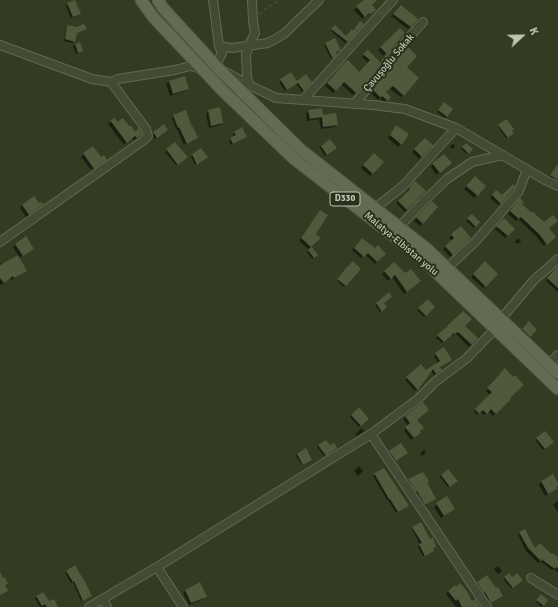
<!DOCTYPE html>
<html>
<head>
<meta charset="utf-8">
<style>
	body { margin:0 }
	#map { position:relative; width:558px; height:607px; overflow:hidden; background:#333b22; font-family:Signika,sans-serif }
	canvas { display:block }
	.north { position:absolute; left:502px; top:16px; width:40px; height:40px; -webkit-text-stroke:3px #29301b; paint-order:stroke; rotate:68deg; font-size:11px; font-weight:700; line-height:16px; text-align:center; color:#bfc7b1 }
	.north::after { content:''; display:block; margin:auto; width:14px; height:18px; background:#bfc7b1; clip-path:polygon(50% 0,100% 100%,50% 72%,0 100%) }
</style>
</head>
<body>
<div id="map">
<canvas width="558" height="607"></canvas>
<div class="north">K</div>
</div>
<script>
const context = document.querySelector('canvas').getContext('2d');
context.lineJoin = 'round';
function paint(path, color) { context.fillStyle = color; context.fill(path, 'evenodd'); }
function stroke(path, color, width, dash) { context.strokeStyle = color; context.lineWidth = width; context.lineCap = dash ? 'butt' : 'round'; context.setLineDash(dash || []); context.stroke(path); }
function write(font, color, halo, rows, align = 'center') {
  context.font = font + ' Signika,sans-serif'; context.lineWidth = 4; context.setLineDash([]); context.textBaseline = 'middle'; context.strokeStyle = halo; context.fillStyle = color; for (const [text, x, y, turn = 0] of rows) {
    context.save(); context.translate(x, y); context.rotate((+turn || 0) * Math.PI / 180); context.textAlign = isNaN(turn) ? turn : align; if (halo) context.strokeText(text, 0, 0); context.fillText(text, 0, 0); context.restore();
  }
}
const shadow = new Path2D(`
	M365 0H372L370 5 374 10 367 16 366 15 362 19 354 10Z
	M68 4 79 14 78 16 71 18 66 6Z
	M401 6 416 19 408 29 391 16Z
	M362 24 345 43 331 31 335 26 346 37Z
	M68 26 76 33 74 41 73 43 64 41 66 28Z
	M400 29 404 33 383 56 378 50Z
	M79 43 82 51 76 54 73 46Z
	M326 44 336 54 331 59 324 45Z
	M368 51 379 62 368 78 353 95 341 84 333 93 325 86 343 65 358 73 368 63 362 57Z
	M406 67 403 95 401 97 389 88 385 93 387 100 384 102 379 98 378 100 371 93 388 70Z
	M291 73 297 82H310L302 92 296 84 285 91 279 82Z
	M184 77 188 89 185 91 170 96 166 84 169 82Z
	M443 105 447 116 445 118 437 112Z
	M208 111 222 123 220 125 209 128 206 114Z
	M309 111 322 116 337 125 334 127 321 129 319 119 307 121 306 113Z
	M174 116 192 129 197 138 195 140 184 145 177 129H176L172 118Z
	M114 119 116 123 138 137 134 140 131 138 124 145 108 124Z
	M164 125 165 131 155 139 152 135Z
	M499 126 511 135 506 138 498 127Z
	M394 129 401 144 398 147 388 138Z
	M234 133 246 137 231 145 229 141 234 137 233 134Z
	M425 139 431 145 419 159 412 152Z
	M454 144 455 147 451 149 450 146Z
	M466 144 471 149 467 154 461 149Z
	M321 146 334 150 325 156 320 148Z
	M201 149 205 159 195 165 191 157Z
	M167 150 185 159 176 165 165 152Z
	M84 154 103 162 91 170 81 157Z
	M374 155 382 162 370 176 361 168Z
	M433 164 448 166 436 175 431 167Z
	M558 165V184L549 178Z
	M472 180 485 186 474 198 464 189Z
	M415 182 425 191 405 212 396 203 408 191H407Z
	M496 191 502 196 501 203 498 205 490 198Z
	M518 202 548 228 552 240 544 246 538 239V238L518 219 516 221 508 214Z
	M432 203 437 208 420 226 414 221Z
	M22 205H38L40 207 26 217 20 208Z
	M318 214 314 234 319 238 308 249 299 241 307 229Z
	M472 215 479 222 474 228 466 221Z
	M504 219 514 229 505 238 495 229Z
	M461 227 470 238 450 257 443 249 452 241 449 238Z
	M519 238 521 242 516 244 515 241Z
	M362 239 375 249 385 254 375 264 365 254 361 258 352 250Z
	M16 245 30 251 19 258 26 271 23 273 11 280 10 278 1 285 0 284V262L2 265 18 255 13 247Z
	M309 251 315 256 312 259 307 252Z
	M394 263 405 275 418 283 404 294 392 277 388 281 382 274Z
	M485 263 497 274 483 288 471 277Z
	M557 268 558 269V292L546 281Z
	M360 269 344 287 337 281 343 273Z
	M389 294 383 303 386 307 380 312 375 305Z
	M428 300 434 307 424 317 417 310Z
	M529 323 536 330 528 338 521 331Z
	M463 326 477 338 469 347 455 333 453 336 451 334 442 343 436 338 446 329Z
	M444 349 438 372 434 375 431 371 415 391 405 380 421 366 426 371 438 363 434 356Z
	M505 370 508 398 509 399 493 416 488 411 484 415 480 411 477 415 474 412 490 395 486 391 498 377V376Z
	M423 403 416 420 419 432 418 435 411 440 404 430 408 426 403 419Z
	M359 409 367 419 359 427 350 417Z
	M362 428 364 431 357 436 355 434Z
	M545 432 551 443 543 450 535 440Z
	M326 441 334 450 324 456 317 447Z
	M424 450 426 453 422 456 420 453Z
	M390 452 405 455 394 462 388 453Z
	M297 454 309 461 302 465 296 456Z
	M359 466 363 471 358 476 354 471Z
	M384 469 406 507 396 513 388 500H387L373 476Z
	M423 473 426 483 435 499 423 507 406 482 409 480Z
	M441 475 455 482 448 487 440 477Z
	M552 476 556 489 553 491 545 496 539 485 541 482Z
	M446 498 451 511 441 518 434 507Z
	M558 501V512L553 505Z
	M413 527 429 540 435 546 432 549 431 552 423 556 418 547 420 545 412 529Z
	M520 533 535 550 551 555 558 558V572L553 569 552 570 540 561 538 563 526 551 518 535Z
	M498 566 502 571 498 574 494 569Z
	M67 571 89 598 81 601 73 582 71 583 65 573Z
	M509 574 512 578 521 580 511 588 503 579Z
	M478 583 501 597 489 603 483 593H482L476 585Z
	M456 588 471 602 479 607H456L446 594 448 591Z
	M186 590 206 597 203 599 189 605 183 593Z
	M542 595 547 600 542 607 536 602Z
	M37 597 57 607H40L35 598Z`);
const building = new Path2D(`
	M75 0 81 14 73 17 67 3Z
	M364 0H377L372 5 376 10 371 14 369 13 365 17 356 6Z
	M401 5 418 19 411 27 393 14Z
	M360 21 364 24 348 42 331 29 335 25 346 36 352 29 353 31Z
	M84 24 87 29 77 33 75 42 65 39 67 25 76 27Z
	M400 28 405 33 387 54 380 47Z
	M335 38 341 50 336 52 337 54 333 59 325 43Z
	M80 42 83 51 78 53 75 44Z
	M408 47 417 56 407 67 419 78 404 96 393 86 386 92 391 97 388 101 382 96 381 98 373 90 390 66Z
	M368 50 380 62 369 79 356 93 344 82 336 91 327 83 345 62 348 60 359 72 370 60 363 54Z
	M291 72 297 81 306 74 312 82 304 91 298 83 287 90 280 79Z
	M185 76 189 89 173 94 169 81Z
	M444 102 453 109 447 117 438 110Z
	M220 107 223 123 211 126 208 110Z
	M322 108 323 115 336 113 338 125 323 127 322 117 310 119 308 110Z
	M186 110 192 127H193L198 138 187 144 179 127 178 128 173 115Z
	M115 118 117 122 123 118 130 127 131 125 135 132 139 128 142 134 137 138 135 136 127 143 110 120Z
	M506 119 514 129 512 131 514 133 508 138 498 125Z
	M164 124 168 130 157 138 153 132Z
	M396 125 409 134 402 145 390 135Z
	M242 127 247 137 233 144 230 138 236 135 234 132Z
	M425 138 433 145 422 157 414 149Z
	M330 139 337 148 327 155 321 146Z
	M175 142 188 157 178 165 166 149Z
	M466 143 473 149 469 154 462 147Z
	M93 146 101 157 104 155 107 160 94 169 83 153Z
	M201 148 208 157 197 165 192 154Z
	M374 153 384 162 373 174 363 165Z
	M444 154 452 163 440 173 432 163Z
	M558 164V180L550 175Z
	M475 176 486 186 478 196 466 186Z
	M415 181 426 191 407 210 398 201 410 189 409 188Z
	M513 184 515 186 514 188 501 204 492 195 496 190 502 195Z
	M34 196 39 203 42 202 44 204 29 215 22 205Z
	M520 198 524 202 522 204 532 213 533 212 544 222 553 215 558 221 549 228 556 237 547 245 540 235 521 217 519 219 510 211Z
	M432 201 438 207 423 224 416 217Z
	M320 210 328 215 316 234 321 238 311 247 301 238Z
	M472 214 480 222 476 227 467 218Z
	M504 218 515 229 508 236 496 226Z
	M461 226 471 238 453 255 445 246 454 238 451 234Z
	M26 236 34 249 23 256 15 244Z
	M362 238 375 248 378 245 386 254 377 262 368 253 364 257 354 248Z
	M312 247 318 255 314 258 308 250Z
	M18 255 27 271 14 278 13 276 4 283 0 278V265Z
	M353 261 361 269 346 286 337 279 344 271H343Z
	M485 261 498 274 486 287 473 274Z
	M394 262 405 273 411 269 421 281 407 292 395 275 391 279 384 271Z
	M558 266V288L547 278Z
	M389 292 392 297 384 303 387 307 382 312 376 303Z
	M428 299 435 307 426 316 418 308Z
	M463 311 472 319 465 326 478 338 472 345 458 332 455 334 454 333 444 342 437 335 448 326H447Z
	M529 321 537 330 530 337 522 329Z
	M444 347 452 360 440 367 442 370 436 374 433 369 418 390 406 377 421 364 426 370 440 361 435 353Z
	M505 368 513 377 515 375 524 385 510 398 511 399 496 414 491 409 487 414 483 410 479 414 475 409 492 392 487 388 500 374H499Z
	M423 402 429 410 417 420 424 428 420 431 421 433 414 438 405 427 410 423 405 416Z
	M359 407 369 419 361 426 351 415Z
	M545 431 554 442 545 449 536 438Z
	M326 440 330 445 334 443 337 448 326 456 318 445Z
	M401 443 408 453 396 461 389 451Z
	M306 448 312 460 303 465 297 454Z
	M384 468 409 506 398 512 390 499H389L374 473Z
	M448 469 458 481 450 487 441 475Z
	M423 472 429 481 427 482 436 499 425 505 417 491 416 492 408 479Z
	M553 474 558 483V486L556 487 557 489 548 494 541 481Z
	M447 496 455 509 444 516 436 503Z
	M421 522 430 539 433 537 436 547 433 548 434 551 425 556 419 544 422 543 412 527Z
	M525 529 535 548 540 543 551 554 552 553 558 557V568L556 567 555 569 541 559 542 561H541L528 548 519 532Z
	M75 565 85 582 92 596 83 601 74 581 73 582 66 571Z
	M0 572 3 578 5 577 8 584 5 585 8 591 0 595Z
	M509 573 512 577 517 573 523 580 513 588 504 577Z
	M487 575 496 588 498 587 503 596 491 603 485 592 484 593 477 582Z
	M200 582 207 597 191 603 185 590Z
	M460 583 466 590 472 601 475 599 480 607H462L458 599 456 601 448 591 455 585 456 587Z
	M43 592 49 601 54 599 58 607H47L45 604 42 606 36 596Z
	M541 594 548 600 544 606 536 600Z`);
const path = new Path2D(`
	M260 14 264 10 279 0`);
const minor = new Path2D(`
	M213 0 219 46
	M0 45 92 79 111 82 118 79 175 70 190 66 202 69
	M216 65 222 53 219 46 232 48 268 43 284 34 319 0
	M226 72 249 85 276 98 373 105 405 109 456 128 545 180 558 186
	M249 85 247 76 246 55 249 45 255 33 253 21 252 0
	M303 100 393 0
	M354 104 373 82 386 63 423 22
	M375 208 403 186 456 128
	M399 227 421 204 447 179 472 162 503 155
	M0 242 144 140 148 136 146 129 111 82
	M447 268 475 242 516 195 519 191 527 169
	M549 364 558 355
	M371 434 487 607
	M157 567 183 607
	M531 578 558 595
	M103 599 107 607
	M89 607 157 567 371 434 418 399 435 382 467 358 495 329 501 319 534 280 558 259`);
const major = new Path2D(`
	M141 0 153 17 223 91 293 158 419 256 558 389
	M158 0 163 8 218 68 300 149 426 248 558 373`);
const shields = [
	[345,199,30]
];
const shieldNames = [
	["D330",345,199]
];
const streetNames = [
	["Çavuşoğlu Sokak",389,63,-50],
	["Malatya-Elbistan yolu",401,244,40]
];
paint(shadow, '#0007');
paint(building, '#50593c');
stroke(minor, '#626954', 10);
stroke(major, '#505742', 13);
stroke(path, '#615d4a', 1, [3, 3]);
stroke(minor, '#444b35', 8);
stroke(major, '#646b53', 11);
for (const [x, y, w] of shields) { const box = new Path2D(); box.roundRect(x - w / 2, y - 7, w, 14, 3); context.fillStyle = '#29301b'; context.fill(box); stroke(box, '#bfc7b1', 1); }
write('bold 9px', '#bfc7b1', null, shieldNames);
write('10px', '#bfc7b1', '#29301b', streetNames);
</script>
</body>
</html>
